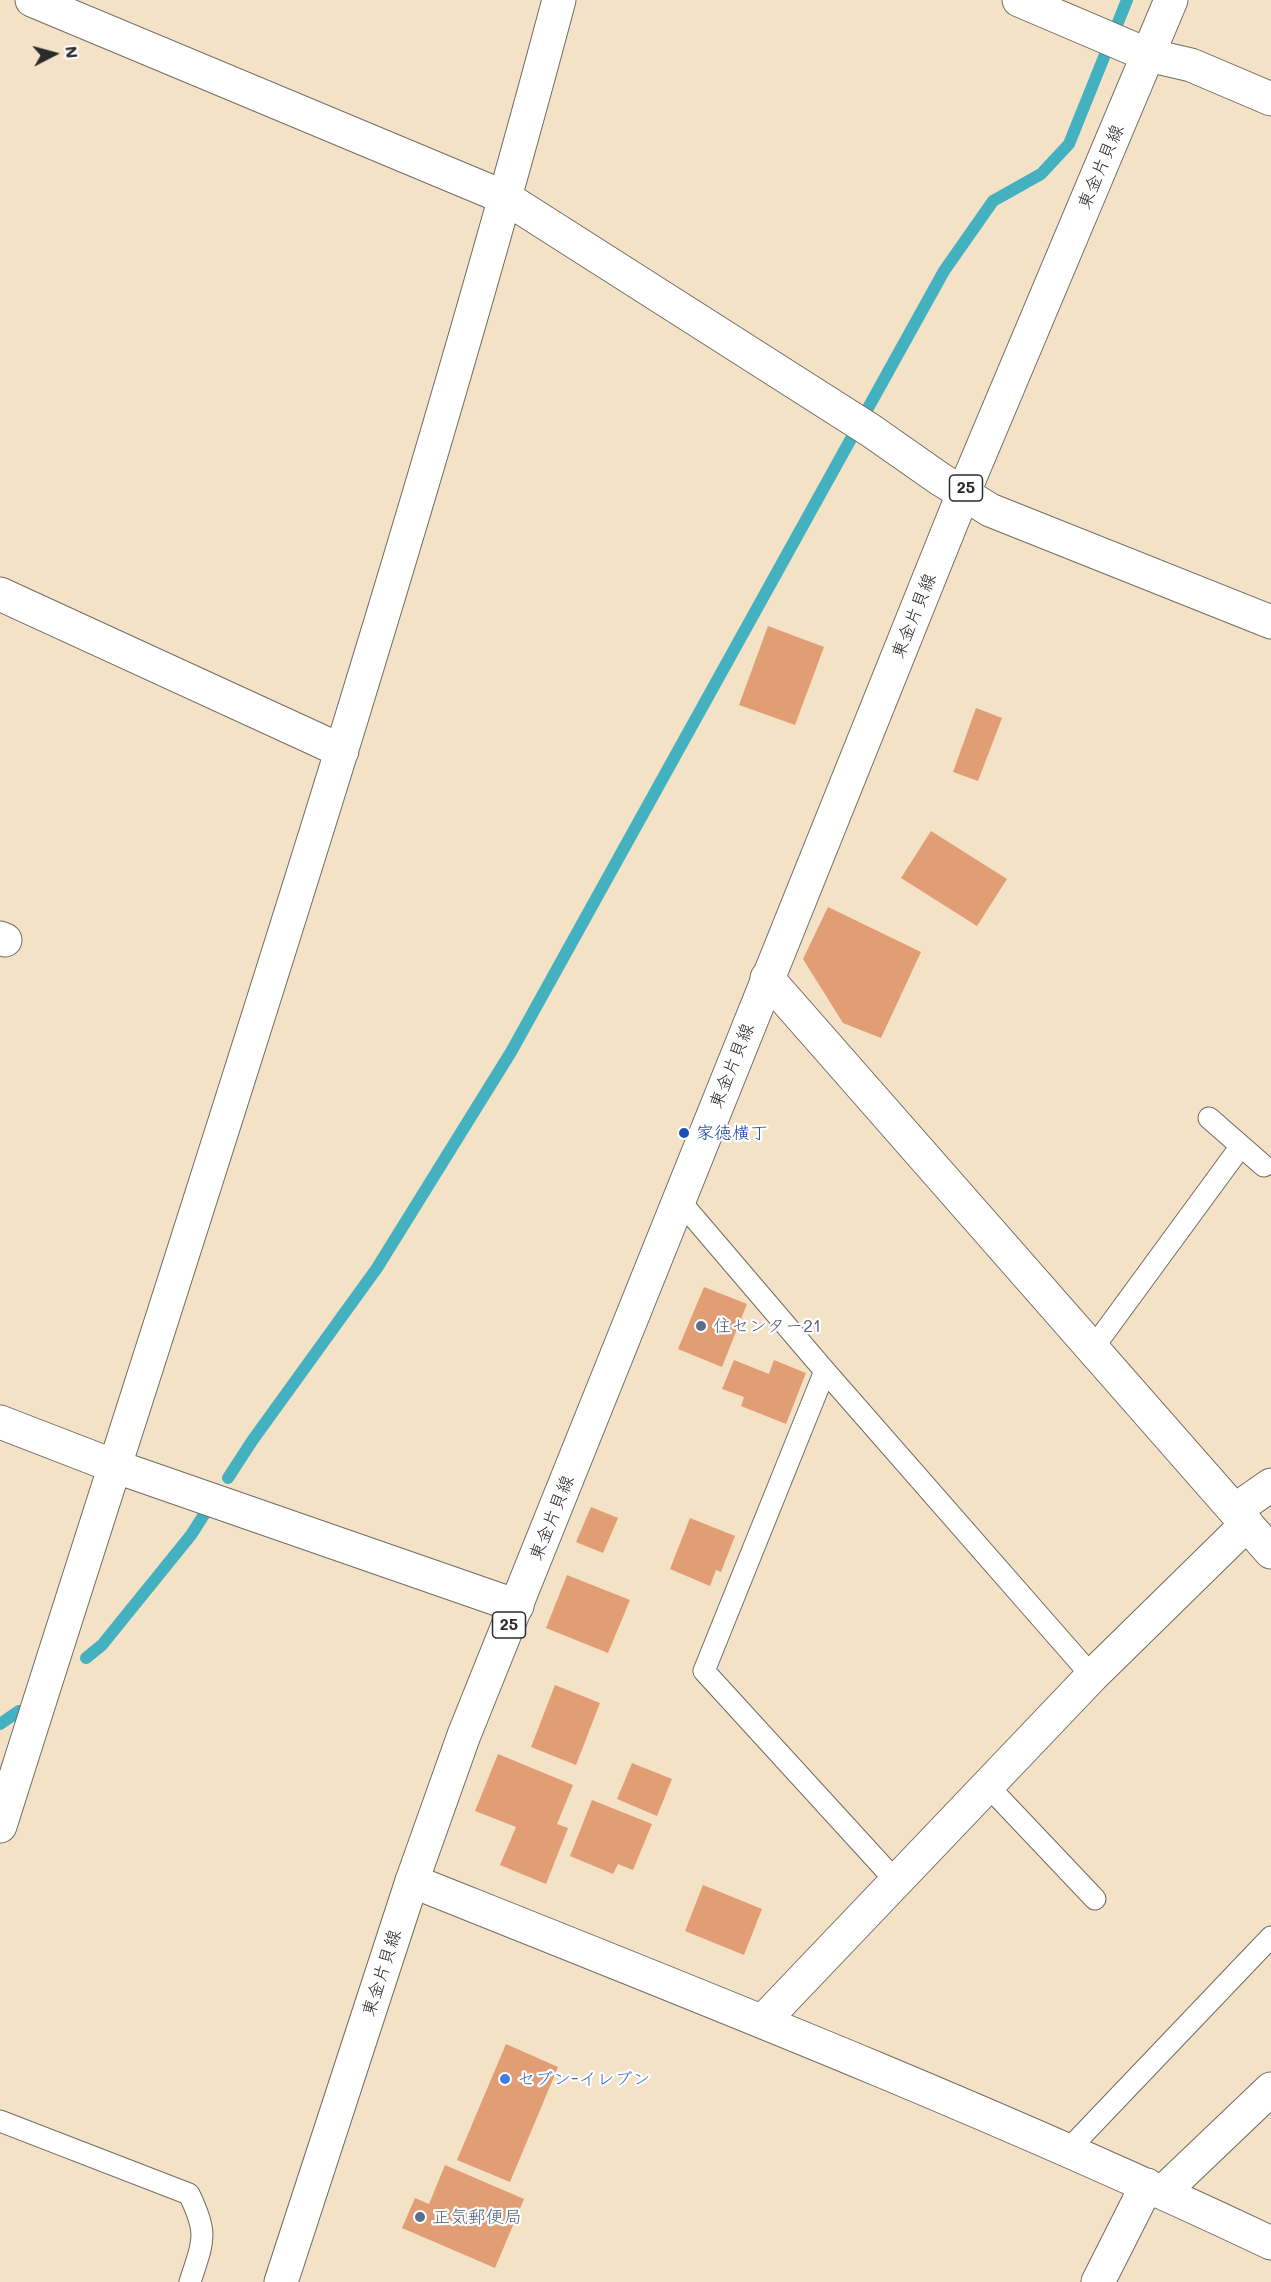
<!DOCTYPE html>
<html>
<head>
<meta charset="utf-8">
<style>
	body { margin:0 }
	#map { position:relative; width:1271px; height:2282px; overflow:hidden; background:#f4e2c7; font-family:Mali,sans-serif }
	canvas { display:block }
	.north { position:absolute; left:24px; top:24px; width:60px; height:60px; -webkit-text-stroke:4px #fff; paint-order:stroke; rotate:84deg; font-size:16px; font-weight:700; line-height:24px; text-align:center; color:#2b2b2b }
	.north::after { content:''; display:block; margin:auto; width:21px; height:27px; background:#2b2b2b; clip-path:polygon(50% 0,100% 100%,50% 72%,0 100%) }
</style>
</head>
<body>
<div id="map">
<canvas width="1271" height="2282"></canvas>
<div class="north">N</div>
</div>
<script>
const context = document.querySelector('canvas').getContext('2d');
context.lineJoin = 'round';
function stroke(path, color, width, dash) { context.strokeStyle = color; context.lineWidth = width; context.lineCap = dash ? 'butt' : 'round'; context.setLineDash(dash || []); context.stroke(path); }
function paint(path, color) { context.fillStyle = color; context.fill(path, 'evenodd'); }
function write(font, color, halo, rows, align = 'center') {
  context.font = font + ' Mali,"Klee One",sans-serif'; context.lineWidth = 4.5; context.setLineDash([]); context.textBaseline = 'middle'; context.strokeStyle = halo; context.fillStyle = color; for (const [text, x, y, turn = 0] of rows) {
    context.save(); context.translate(x, y); context.rotate((+turn || 0) * Math.PI / 180); context.textAlign = isNaN(turn) ? turn : align; if (halo) context.strokeText(text, 0, 0); context.fillText(text, 0, 0); context.restore();
  }
}
const stream = new Path2D(`
	M228 1478 252 1441 377 1268 511 1052 944 271 993 201 1041 174 1069 144 1127 0
	M86 1658 102 1645 191 1535 207 1510
	M0 1724 19 1711`);
const building = new Path2D(`
	M768 626 824 647 795 725 739 705Z
	M976 708 1002 718 978 781 953 772Z
	M931 831 1007 879 977 926 901 878Z
	M828 907 921 952 881 1038 843 1023 803 959Z
	M704 1287 747 1304 722 1367 678 1349Z
	M734 1360 769 1374 774 1360 806 1373 786 1424 741 1406 744 1397 722 1389Z
	M591 1507 618 1518 603 1553 576 1542Z
	M690 1518 735 1536 721 1572 716 1570 710 1586 670 1569Z
	M567 1575 630 1600 608 1653 546 1628Z
	M555 1685 600 1703 576 1765 531 1747Z
	M498 1754 573 1785 557 1824 568 1828 546 1884 500 1865 516 1827 475 1811Z
	M632 1763 672 1779 657 1816 617 1799Z
	M592 1800 652 1824 633 1870 618 1864 613 1874 570 1856Z
	M703 1885 762 1909 744 1955 685 1931Z
	M506 2044 558 2067 510 2182 457 2160Z
	M445 2165 524 2199 495 2268 402 2228 415 2198 429 2204Z`);
const lane = new Path2D(`
	M1209 1118 1264 1166
	M679 1200 825 1371 1092 1676
	M1093 1348 1241 1146
	M825 1371 704 1671 895 1880
	M987 1785 1095 1899
	M0 2121 189 2194C209 2235 203 2241 190 2282
	M1067 2151 1271 1937`);
const street = new Path2D(`
	M32 0 506 198 870 430 940 479 990 510 1271 622
	M1019 0 1148 55 1191 65 1271 99
	M0 594 342 751
	M0 938 5 940
	M767 978 1271 1552
	M0 1422 114 1466 517 1606
	M1235 1510 1271 1485
	M0 1826C192 1219 395 615 559 0
	M412 1881C700 1996 990 2110 1271 2243
	M763 2021 1092 1676 1247 1524
	M1163 2192 1271 2089
	M1098 2282 1147 2185`);
const primary = new Path2D(`
	M281 2282 412 1881 464 1735 963 494 1171 0`);
const markers = [
	[684,1133,6,"#1a4fb4"],
	[701,1326,6,"#5c6f8a"],
	[505,2079,6,"#3f7fe0"],
	[420,2217,6,"#5c6f8a"]
];
const shields = [
	[966,488,33],
	[509,1625,33]
];
const shieldNames = [
	["25",966,488],
	["25",509,1625]
];
const streetNames = [
	["東金片貝線",1101,167,-67],
	["東金片貝線",914,616,-68],
	["東金片貝線",732,1066,-68],
	["東金片貝線",552,1518,-68],
	["東金片貝線",382,1973,-72]
];
const transitNames = [
	["家徳横丁",696,1133]
];
const serviceNames = [
	["住センター21",713,1326],
	["正気郵便局",432,2217]
];
const shopNames = [
	["セブン-イレブン",517,2079]
];
stroke(stream, '#43b1bf', 12);
paint(building, '#e19d73');
stroke(lane, '#716b62', 23);
stroke(street, '#716b62', 35);
stroke(primary, '#716b62', 35);
stroke(lane, '#fff', 21);
stroke(street, '#fff', 33);
stroke(primary, '#fff', 33);
for (const [x, y, r, color] of markers) { const dot = new Path2D(); dot.arc(x, y, r, 0, 2 * Math.PI); context.fillStyle = color; context.fill(dot); stroke(dot, '#fff', 2); }
for (const [x, y, w] of shields) { const box = new Path2D(); box.roundRect(x - w / 2, y - 13, w, 26, 4.5); context.fillStyle = '#fff'; context.fill(box); stroke(box, '#2b2b2b', 1.5); }
write('bold 16px', '#2b2b2b', null, shieldNames);
write('18px', '#2b2b2b', '#fff', streetNames);
write('18px', '#164399', '#fff', transitNames, 'left');
write('18px', '#4e5e75', '#fff', serviceNames, 'left');
write('18px', '#366cbe', '#fff', shopNames, 'left');
</script>
</body>
</html>
